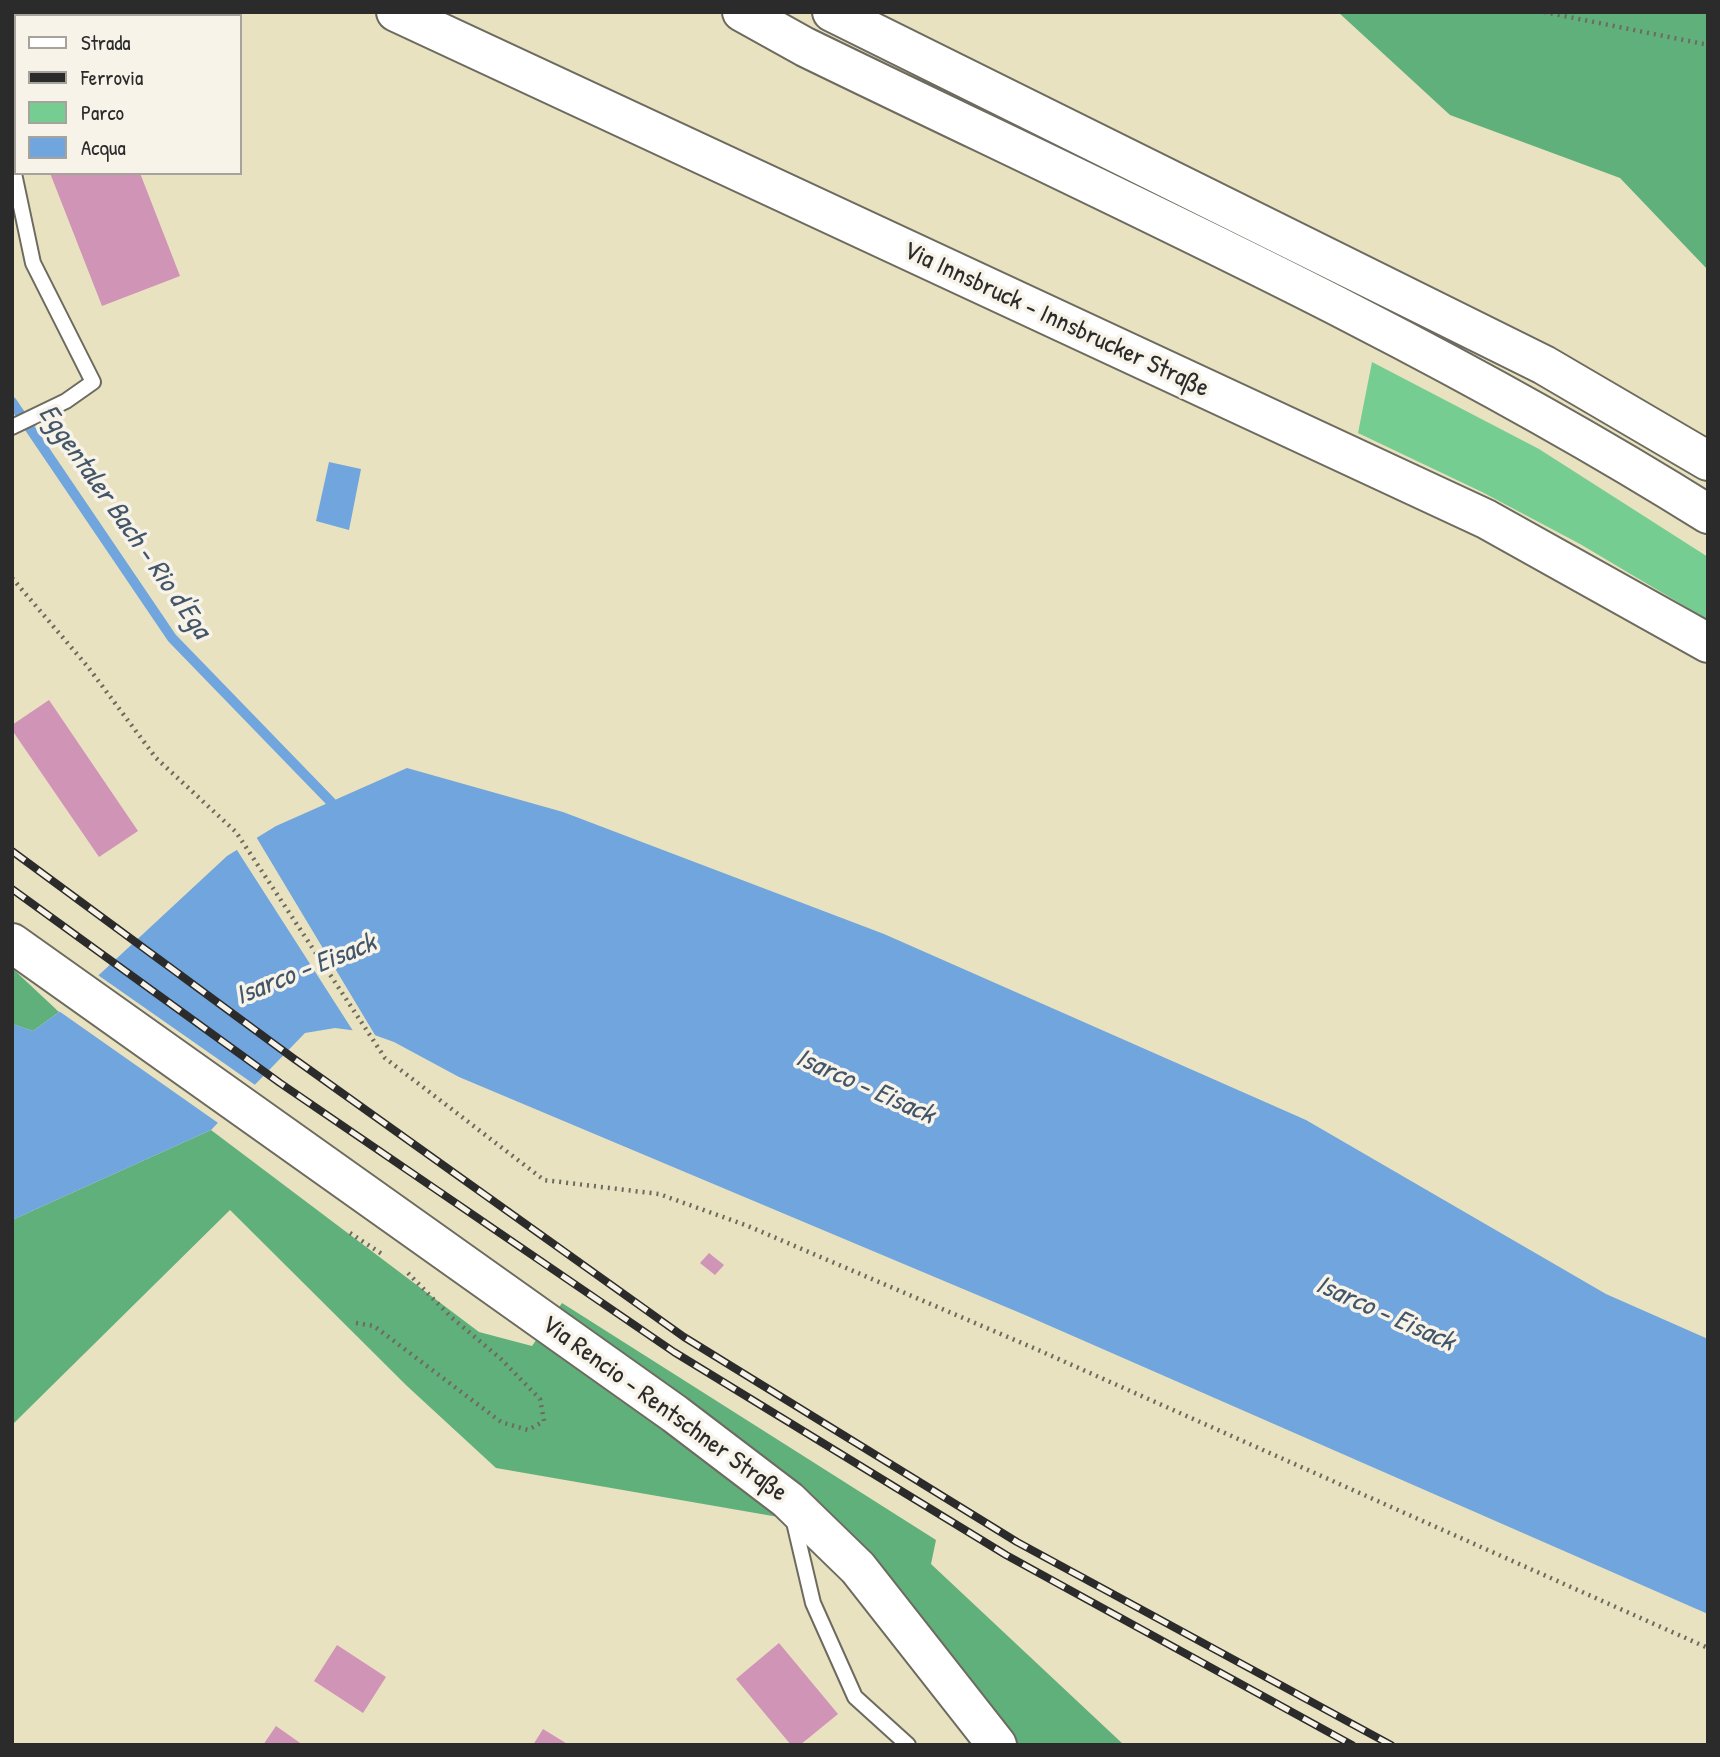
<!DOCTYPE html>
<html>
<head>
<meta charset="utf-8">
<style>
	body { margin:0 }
	#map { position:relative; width:1720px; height:1757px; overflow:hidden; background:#e8e2c0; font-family:"Patrick Hand",sans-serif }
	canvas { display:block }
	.frame { position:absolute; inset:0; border:14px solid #2b2b2b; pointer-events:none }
	.legend { position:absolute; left:14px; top:14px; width:228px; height:161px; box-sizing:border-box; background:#f7f3e8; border:2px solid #a5a39c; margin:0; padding:9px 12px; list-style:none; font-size:21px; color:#2b2b2b }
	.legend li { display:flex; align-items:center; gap:14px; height:35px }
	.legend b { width:35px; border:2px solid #a5a39c }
</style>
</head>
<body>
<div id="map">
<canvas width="1720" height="1757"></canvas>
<div class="frame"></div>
<ul class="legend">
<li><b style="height:9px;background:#fff"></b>Strada</li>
<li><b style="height:9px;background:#2b2b2b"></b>Ferrovia</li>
<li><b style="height:19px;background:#76cd91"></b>Parco</li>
<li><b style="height:19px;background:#70a5dd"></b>Acqua</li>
</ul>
</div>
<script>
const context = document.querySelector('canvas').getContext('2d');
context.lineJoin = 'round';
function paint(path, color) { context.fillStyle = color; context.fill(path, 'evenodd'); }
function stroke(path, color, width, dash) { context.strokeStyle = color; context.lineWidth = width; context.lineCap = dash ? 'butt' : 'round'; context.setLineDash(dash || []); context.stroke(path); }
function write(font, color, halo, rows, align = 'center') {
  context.font = font + ' "Patrick Hand",sans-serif'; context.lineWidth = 7; context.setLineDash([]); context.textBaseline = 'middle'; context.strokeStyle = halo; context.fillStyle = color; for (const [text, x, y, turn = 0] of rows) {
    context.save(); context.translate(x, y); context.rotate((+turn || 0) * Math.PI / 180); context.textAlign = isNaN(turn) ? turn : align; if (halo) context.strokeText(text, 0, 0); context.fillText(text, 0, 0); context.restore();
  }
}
const green = new Path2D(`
	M1372 362 1539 449 1708 557V620L1580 544 1482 492 1358 433Z`);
const forest = new Path2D(`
	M1338 12H1708V270L1620 178 1450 115Z
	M12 968 59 1012 33 1031 12 1024Z
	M211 1130 479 1332 532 1346 562 1303 936 1540 931 1564 1124 1745H1019L836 1527 496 1468 407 1386 230 1210 12 1425V1220Z`);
const water = new Path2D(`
	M329 462 361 469 349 530 316 521Z
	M407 768 563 812 884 934 1306 1120 1606 1294 1708 1339V1614L1025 1315 459 1077 394 1042 366 1032 335 1028 305 1033 211 1130 12 1220V1024L33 1031 59 1012 227 856 276 826Z`);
const pier = new Path2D(`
	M255 835 378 1040 355 1034 235 847Z
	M95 973 258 1087 221 1125 56 1009Z`);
const stream = new Path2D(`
	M12 402 172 638 331 802 336 812`);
const building = new Path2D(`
	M12 12H36L34 16H16V95L12 96Z
	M91 12H161L152 16H92Z
	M50 173H140L180 276 102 306Z
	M49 700 138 831 99 857 12 730V725Z
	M709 1253 724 1265 715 1275 700 1263Z
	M779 1643 838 1714 800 1745H791L736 1679Z
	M337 1645 386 1677 363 1713 314 1681Z
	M276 1726 303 1745H263Z
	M543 1729 569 1745H533Z`);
const path = new Path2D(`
	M1544 12 1704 44 1708 47
	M12 578 88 667 156 758 236 832 385 1058 544 1180 659 1194 748 1226 1036 1349 1708 1648
	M350 1233 385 1256
	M356 1323 374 1326 501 1422 528 1430 544 1421 540 1399 500 1358 451 1317 405 1270`);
const service = new Path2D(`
	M64 12 65 16
	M12 138 16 134
	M12 164 33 263 93 382 66 401 12 427
	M793 1518 813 1603 855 1697 908 1745`);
const secondary = new Path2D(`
	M12 943 675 1414 788 1500 858 1568 997 1745`);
const primary = new Path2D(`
	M396 12 1486 519 1708 643`);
const motorway = new Path2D(`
	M742 12 805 47C1109 195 1421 334 1708 514
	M832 12 1544 365 1708 461`);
const rail = new Path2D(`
	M12 851 293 1058 684 1337 1017 1542 1391 1745
	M12 889 280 1083 674 1352 1006 1555 1352 1745`);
const streetNames = [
	["Via Innsbruck - Innsbrucker Straße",1056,320,25],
	["Via Rencio - Rentschner Straße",664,1409,36]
];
const waterNames = [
	["Eggentaler Bach - Rio d'Ega",124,522,55],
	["Isarco - Eisack",306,970,-22],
	["Isarco - Eisack",865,1087,24],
	["Isarco - Eisack",1385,1314,24]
];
paint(green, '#76cd91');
paint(forest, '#60b07b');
paint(water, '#70a5dd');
paint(pier, '#e8e2c0');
stroke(stream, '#70a5dd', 10);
paint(building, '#cf94b6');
stroke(service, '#6d6b5f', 18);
stroke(secondary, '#6d6b5f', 42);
stroke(primary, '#6d6b5f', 42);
stroke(motorway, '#6d6b5f', 42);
stroke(path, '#6d6b5f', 4.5, [2, 5]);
stroke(service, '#fff', 14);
stroke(secondary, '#fff', 38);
stroke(primary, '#fff', 38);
stroke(motorway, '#fff', 38);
stroke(rail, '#2b2b2b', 8);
stroke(rail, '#f7f3e8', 5, [16]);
write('26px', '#2b2b2b', '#f7f3e8', streetNames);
write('italic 28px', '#435669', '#f7f3e8', waterNames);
</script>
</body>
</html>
